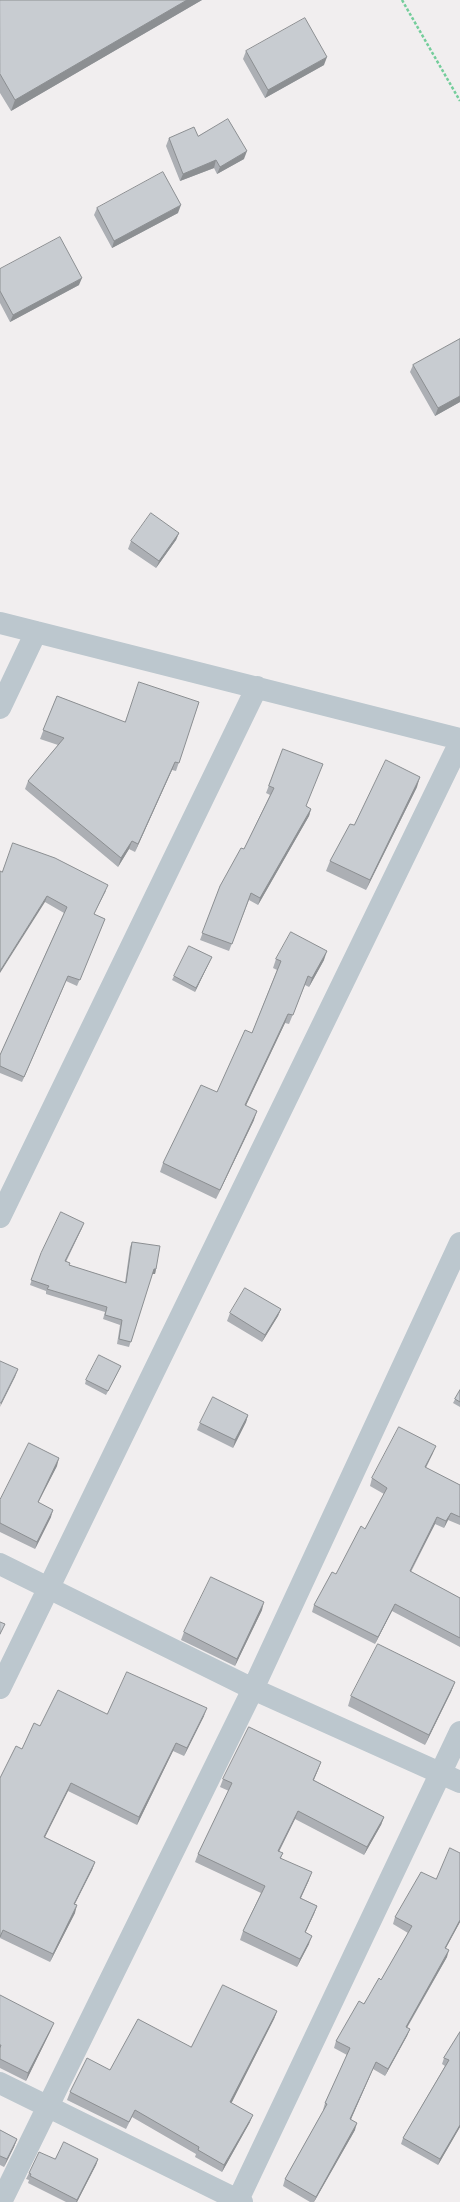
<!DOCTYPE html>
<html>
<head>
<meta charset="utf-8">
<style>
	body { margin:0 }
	canvas { display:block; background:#f1eeef }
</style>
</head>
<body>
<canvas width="460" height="2202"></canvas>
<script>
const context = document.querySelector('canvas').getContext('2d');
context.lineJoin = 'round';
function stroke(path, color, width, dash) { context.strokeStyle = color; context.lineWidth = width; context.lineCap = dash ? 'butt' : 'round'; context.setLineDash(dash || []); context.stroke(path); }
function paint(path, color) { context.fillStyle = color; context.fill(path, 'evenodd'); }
const path = new Path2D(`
	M402 0 460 101`);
const street = new Path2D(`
	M0 623 460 739
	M0 708 36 632
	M0 1217 257 687
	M0 1564 253 1689 460 1782
	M0 1688 460 742
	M0 2083 242 2202
	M1 2202 253 1689 460 1243
	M237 2202 460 1732`);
const wall = new Path2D(`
	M0 0H202L11 111 0 93Z
	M246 51 324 65 265 98 243 59Z
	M198 136 244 159 217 174 214 168 180 181 166 146 169 138Z
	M97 208 178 213 112 248 94 215Z
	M0 269 79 285 10 322 0 303Z
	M460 339V402L435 416 410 372 413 365Z
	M179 533 176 540 156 568 128 549 131 541Z
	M57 696 124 722 199 702 176 771 172 770 135 852 129 849 118 867 25 789 28 781 58 745 40 739Z
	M283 749 306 806 311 809 309 816 258 905 249 900 229 951 200 940 220 886 244 849 270 795 266 793Z
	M417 787 366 890 326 871 330 861 354 825Z
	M2 872 106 891 94 914 105 919 77 986 66 981 22 1082 0 1073V1055L64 913 45 902Z
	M276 959 324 960 309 987 305 985 289 1024 285 1023 246 1105 254 1120 216 1199 160 1172 163 1163 217 1092 252 1033 277 970 273 968Z
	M210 961 195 992 172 980 174 976Z
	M82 1228 66 1262 69 1265 125 1283 130 1247 132 1242 156 1269 155 1274H152L129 1347 117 1344 120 1325 103 1319 105 1312 46 1294V1291L30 1285 41 1253Z
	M281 1309 278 1316 262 1342 227 1321 230 1313Z
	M121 1366 119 1370 106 1395 85 1384 86 1380Z
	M460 1390V1407L453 1403Z
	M248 1415 246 1422 233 1448 197 1430 200 1423Z
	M433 1453 426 1468 460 1485V1525L448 1520 444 1528 435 1524 411 1572 460 1598V1647L392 1611 375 1644 312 1612 314 1605 336 1574 365 1529 384 1494 370 1486 372 1478Z
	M57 1466 38 1502 51 1517 35 1549 0 1532V1500Z
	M262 1610 235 1666 181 1640 184 1632Z
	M455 1682 451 1692 425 1745 348 1706 351 1696Z
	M107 1714 204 1716 184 1756 173 1751 137 1825 68 1791 45 1837 95 1862 92 1870 75 1904V1913L50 1962 0 1938 22 1749 40 1726Z
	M321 1762 314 1780 384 1817 381 1825 364 1855 295 1819 279 1852 283 1853 281 1858 309 1880 301 1898 317 1906 314 1914 305 1933 309 1944 297 1967 240 1940 243 1931 261 1893 195 1862 198 1854 229 1791 220 1787 223 1779Z
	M460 1853V1922L446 1948 447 1957 407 2028 410 2029 407 2036 385 2076 373 2069 351 2119 355 2130 314 2202H310L283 2186 285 2179 323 2111V2110L325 2103 347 2055 334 2048 336 2041 381 1980 408 1933 393 1924 395 1917 436 1879Z
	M0 1995 51 2030 26 2081 0 2068Z
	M277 2011 274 2019 231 2103 250 2122 222 2172 195 2157 196 2154 132 2117 126 2129 67 2100 70 2092 110 2070 191 2047Z
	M460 2032V2127L438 2165 401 2144 403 2138 445 2066 442 2064 444 2058Z
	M0 2130 17 2139 14 2147 4 2167 0 2165Z
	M55 2159H98L96 2165 77 2202H66L28 2183 29 2180 26 2179 29 2173Z`);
const shadedWall = new Path2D(`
	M187 0H202L11 111 15 100Z
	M327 57 324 65 265 98 268 90Z
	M247 151 244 159 217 174 220 167Z
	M216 160 214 168 180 181 183 174Z
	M181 205 178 213 112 248 114 241Z
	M82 278 79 285 10 322 13 315Z
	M460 396V402L435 416 438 408Z
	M179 533 176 540 156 568 159 561Z
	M175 762 172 770 135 852 138 844Z
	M420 777 417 787 366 890 370 880Z
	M311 809 309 816 258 905 260 898Z
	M132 841 129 849 118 867 121 858Z
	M47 896 45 902 0 973V971Z
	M327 951 324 960 309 987 312 978Z
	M212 957 210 961 195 992 196 988Z
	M68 976 66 981 22 1082 24 1077Z
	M288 1014 285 1023 242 1114 245 1105Z
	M257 1111 254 1120 216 1199 220 1190Z
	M84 1223 82 1228 63 1266 65 1261Z
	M154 1269H156L155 1274H152Z
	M281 1309 278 1316 262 1342 265 1335Z
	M18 1369 15 1377 0 1407 1 1403Z
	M248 1415 246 1422 233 1448 235 1440Z
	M436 1446 433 1453 422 1474 425 1467Z
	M59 1458 57 1466 35 1509 38 1502Z
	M53 1510 51 1517 35 1549 37 1542Z
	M451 1513 448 1520 444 1528 446 1521Z
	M437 1517 435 1524 407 1578 410 1571Z
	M264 1602 262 1610 235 1666 237 1659Z
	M395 1604 392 1611 375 1644 378 1637Z
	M455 1682 451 1692 425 1745 429 1735Z
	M207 1708 204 1716 184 1756 187 1748Z
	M176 1743 173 1751 137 1825 139 1817Z
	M321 1762 318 1770 310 1788 313 1780Z
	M71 1783 68 1791 41 1845 44 1837Z
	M298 1811 295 1819 275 1859 278 1851Z
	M384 1817 381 1825 364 1855 367 1847Z
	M95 1862 92 1870 71 1911 74 1904Z
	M312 1872 309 1880 297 1906 300 1898Z
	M77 1905 75 1913 50 1962 53 1954Z
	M317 1906 314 1914 302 1940 305 1932Z
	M460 1920V1922L442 1955 445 1948Z
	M312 1936 309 1944 297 1967 300 1959Z
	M449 1950 447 1957 403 2034 406 2027Z
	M277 2011 274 2019 228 2110 230 2102Z
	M54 2023 51 2030 26 2081 28 2073Z
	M410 2029 407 2036 385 2076 388 2069Z
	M376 2062 373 2069 348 2126 350 2119Z
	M253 2115 250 2122 222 2172 224 2165Z
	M357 2123 355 2130 314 2202 316 2197Z
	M460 2125V2127L438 2165 440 2159Z
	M17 2139 14 2147 4 2167 7 2159Z
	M98 2159 96 2165 77 2202H76Z`);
const building = new Path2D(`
	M0 0H187L15 100 0 74Z
	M305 18 327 57 268 90 246 51Z
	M228 119 247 151 220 167 216 160 183 174 169 138 194 127 198 136Z
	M163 172 181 205 114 241 97 208Z
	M60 237 82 278 13 315 0 291V269Z
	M460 339V396L438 408 413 365Z
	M151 513 179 533 159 561 131 541Z
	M139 682 199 702 179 763 175 762 138 844 132 841 121 858 28 781 64 738 43 730 57 696 125 722Z
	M283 749 323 764 306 806 311 809 260 898 251 893 232 944 202 933 220 886 241 848 244 849 274 788 269 786Z
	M386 760 420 777 370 880 330 861 350 824 354 825Z
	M13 843 55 858 108 885 94 914 105 919 80 980 68 976 24 1077 0 1066V1055L67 907 47 896 0 971V871L2 872Z
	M291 932 327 951 312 978 308 976 293 1015 288 1014 245 1105 257 1111 220 1190 163 1163 201 1085 217 1092 245 1030 252 1033 281 961 276 959Z
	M189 946 212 957 196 988 174 976Z
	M61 1212 84 1223 65 1261 70 1263 69 1265 126 1283 132 1242 160 1246 156 1269H154L131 1342 119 1339 122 1320 105 1315 107 1307 47 1289 49 1286 31 1280 41 1253Z
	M245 1288 281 1309 265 1335 230 1313Z
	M99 1355 121 1366 108 1391 86 1380Z
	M0 1361 18 1369 1 1403H0Z
	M460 1390V1402L455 1399Z
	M213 1397 248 1415 235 1440 200 1423Z
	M399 1427 436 1446 425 1467 460 1485V1517L451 1513 446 1521 437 1517 410 1571 460 1598V1638L395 1604 378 1637 314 1605 332 1572 336 1574 361 1526 365 1529 387 1488 372 1478Z
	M29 1443 59 1458 38 1502 53 1510 37 1542 0 1523V1500Z
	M211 1577 264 1602 237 1659 184 1632Z
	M0 1622 5 1624 0 1634Z
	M378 1644 455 1682 429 1735 351 1696Z
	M127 1672 207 1708 187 1748 176 1743 139 1817 71 1783 44 1837 95 1862 74 1904 77 1905 53 1954 3 1930 0 1937V1778L16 1746 22 1749 34 1723 40 1726 58 1690 107 1714Z
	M249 1727 321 1762 313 1780 384 1817 367 1847 298 1811 278 1851 283 1853 280 1858 312 1872 300 1898 317 1906 305 1932 312 1936 300 1959 243 1931 265 1886 198 1854 232 1783 223 1779Z
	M450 1848 460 1853V1920L445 1948 449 1950 406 2027 410 2029 388 2069 376 2062 350 2119 357 2123 316 2197 285 2179 327 2104 325 2103 350 2048 336 2041 359 2001 364 2004 379 1978 381 1980 412 1926 395 1917 421 1872 436 1879Z
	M223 1985 277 2011 230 2102 253 2115 224 2165 198 2150 199 2147 135 2110 129 2122 70 2092 87 2058 110 2070 138 2019 191 2047Z
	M0 1995 54 2023 28 2073 0 2059V2048L1 2045H0Z
	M460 2032V2125L440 2159 403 2138 449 2060 444 2058Z
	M0 2130 17 2139 7 2159 0 2156Z
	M64 2142 98 2159 77 2200 30 2176 31 2174 29 2173 39 2152 55 2159Z`);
stroke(path, '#74cd9b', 2.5, [3, 2]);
stroke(street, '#bcc7ce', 22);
paint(wall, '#acafb4');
paint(shadedWall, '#8c8f92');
paint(building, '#c8ccd1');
stroke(building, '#8c8f92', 1);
</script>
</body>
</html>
